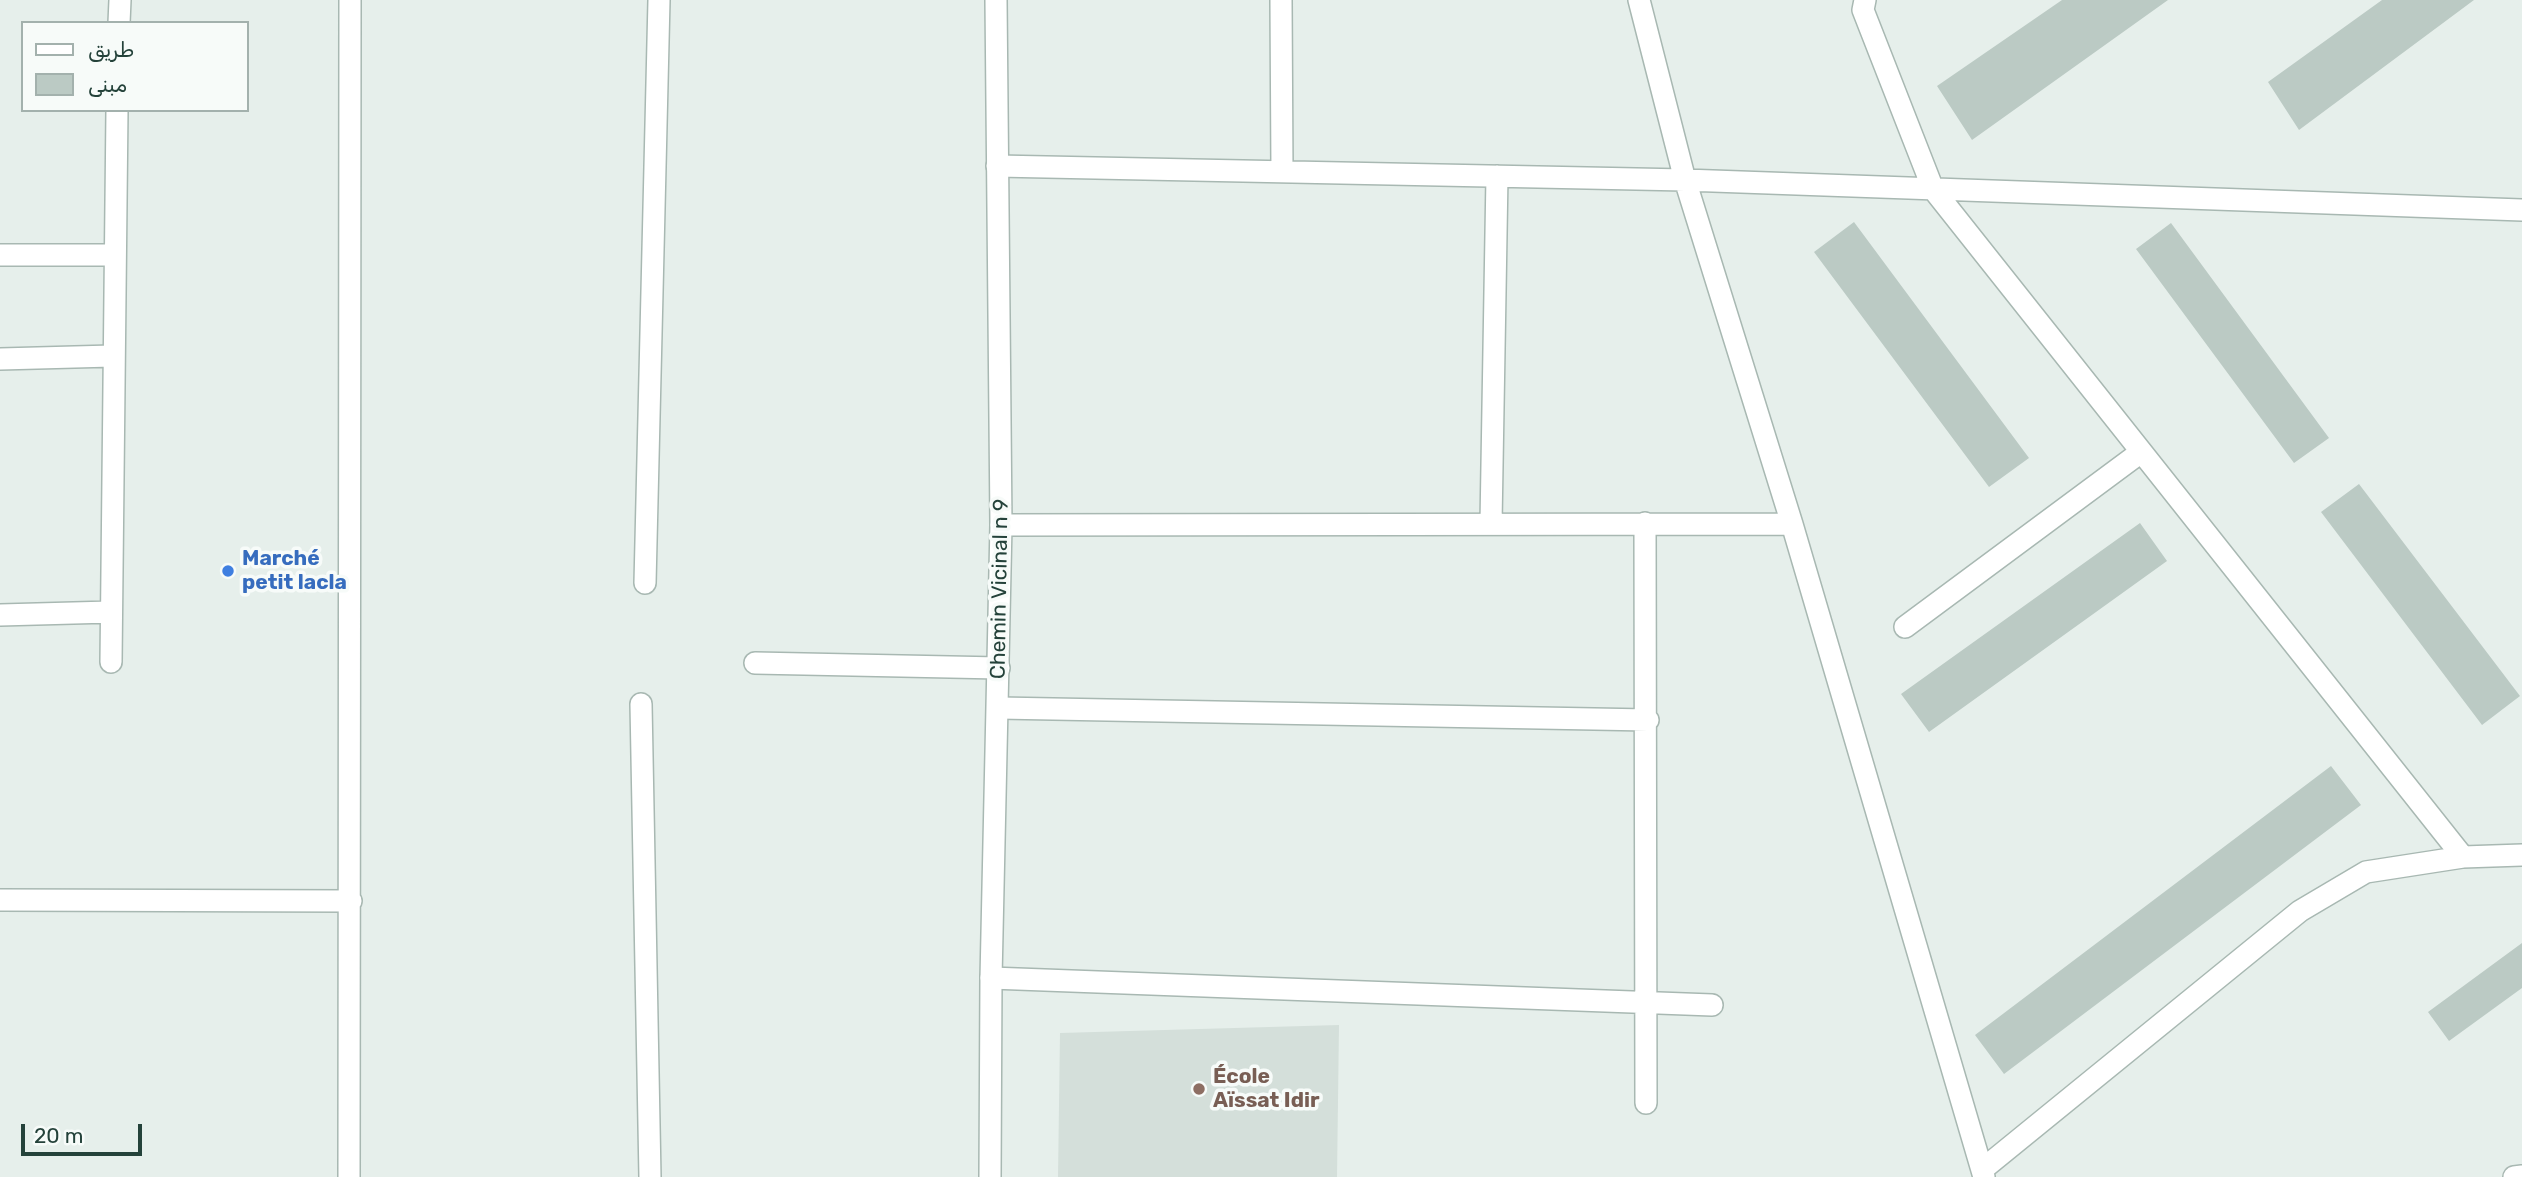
<!DOCTYPE html>
<html>
<head>
<meta charset="utf-8">
<style>
	body { margin:0 }
	#map { position:relative; width:2522px; height:1177px; overflow:hidden; background:#e6efeb; font-family:Rubik,"Noto Naskh Arabic",sans-serif }
	canvas { display:block }
	.legend { position:absolute; left:21px; top:21px; width:228px; height:91px; box-sizing:border-box; background:#f7fbf9; border:2px solid #a3b1ad; margin:0; padding:9px 12px; list-style:none; font-size:21px; color:#24423a }
	.legend li { display:flex; align-items:center; gap:14px; height:35px }
	.legend b { width:35px; border:2px solid #a3b1ad }
	.scale { position:absolute; left:21px; top:1124px; width:121px; height:32px; box-sizing:border-box; border:4px solid #24423a; border-top:0; padding-left:9px; font-size:21px; line-height:24px; white-space:nowrap; color:#24423a; -webkit-text-stroke:5px #f7fbf9; paint-order:stroke }
</style>
</head>
<body>
<div id="map">
<canvas width="2522" height="1177"></canvas>
<ul class="legend">
<li><b style="height:9px;background:#fff"></b>طريق</li>
<li><b style="height:19px;background:#bbcac4"></b>مبنى</li>
</ul>
<div class="scale">20 m</div>
</div>
<script>
const context = document.querySelector('canvas').getContext('2d');
context.lineJoin = 'round';
function paint(path, color) { context.fillStyle = color; context.fill(path, 'evenodd'); }
function stroke(path, color, width, dash) { context.strokeStyle = color; context.lineWidth = width; context.lineCap = dash ? 'butt' : 'round'; context.setLineDash(dash || []); context.stroke(path); }
function write(font, color, halo, rows, align = 'center') {
  context.font = font + ' Rubik,sans-serif'; context.lineWidth = 7; context.setLineDash([]); context.textBaseline = 'middle'; context.strokeStyle = halo; context.fillStyle = color; for (const [text, x, y, turn = 0] of rows) {
    context.save(); context.translate(x, y); context.rotate((+turn || 0) * Math.PI / 180); context.textAlign = isNaN(turn) ? turn : align; if (halo) context.strokeText(text, 0, 0); context.fillText(text, 0, 0); context.restore();
  }
}
const built = new Path2D(`
	M1339 1025 1337 1177H1058L1060 1033Z`);
const building = new Path2D(`
	M2062 0H2168L1972 140 1937 86Z
	M2382 0H2474L2299 130 2268 82Z
	M1854 222 2029 458 1989 487 1814 252Z
	M2171 223 2329 438 2294 463 2136 249Z
	M2359 484 2520 696 2482 725 2321 512Z
	M2140 523 2167 561 1929 732 1901 694Z
	M2331 766 2361 805 2004 1074 1975 1035Z
	M2522 943V988L2449 1041 2428 1012Z`);
const minor = new Path2D(`
	M1281 0 1282 172
	M1639 0 1685 180 1792 524 1984 1177
	M1865 0 1863 10 1933 189 2463 857
	M119 23 120 0
	M997 166 1685 180 2522 210
	M0 255H113
	M0 359 112 356
	M1491 523 1497 176
	M1645 523 1646 1103
	M1001 525 1792 524
	M645 583 659 0
	M0 615 110 612
	M1905 627 2141 452
	M111 662 117 110
	M755 663 999 668
	M641 704 650 1177
	M999 708 1648 720
	M0 900 351 901
	M991 978 1712 1005
	M1983 1169 2300 911 2366 872 2463 857 2522 855
	M349 1177 350 0`);
const tertiary = new Path2D(`
	M990 1177 991 978 1001 525 996 0
	M2514 1177 2522 1176`);
const markers = [
	[228,571,7,"#3f7fe0"],
	[1199,1089,7,"#8d6e63"]
];
const shopNames = [
	["Marché",242,559],
	["petit lacla",242,583]
];
const streetNames = [
	["Chemin Vicinal n 9",1000,589,-89]
];
const educationNames = [
	["École",1213,1077],
	["Aïssat Idir",1213,1101]
];
paint(built, '#d4dfda');
paint(building, '#bbcac4');
stroke(minor, '#a8b8b2', 24);
stroke(tertiary, '#a8b8b2', 24);
stroke(minor, '#fff', 21);
stroke(tertiary, '#fff', 21);
for (const [x, y, r, color] of markers) { const dot = new Path2D(); dot.arc(x, y, r, 0, 2 * Math.PI); context.fillStyle = color; context.fill(dot); stroke(dot, '#f7fbf9', 2.5); }
write('bold 21px', '#366cbe', '#f7fbf9', shopNames, 'left');
write('21px', '#24423a', '#f7fbf9', streetNames);
write('bold 21px', '#785e54', '#f7fbf9', educationNames, 'left');
</script>
</body>
</html>
